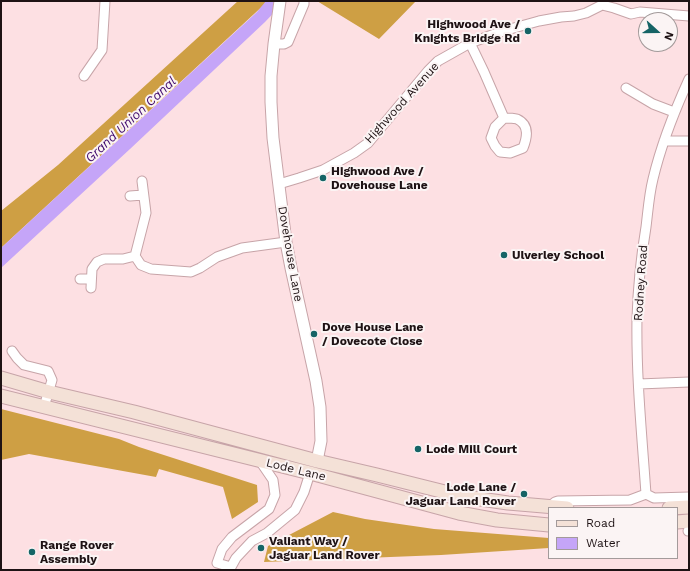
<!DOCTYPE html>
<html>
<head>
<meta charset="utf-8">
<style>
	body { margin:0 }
	#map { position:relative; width:690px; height:571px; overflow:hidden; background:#fde0e3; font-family:"Work Sans",sans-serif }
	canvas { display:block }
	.frame { position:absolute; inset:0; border:2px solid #1e1214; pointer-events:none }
	.legend { position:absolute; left:548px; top:507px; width:130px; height:52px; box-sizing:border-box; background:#fbf4f4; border:1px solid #a39a9a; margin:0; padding:5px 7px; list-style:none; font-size:12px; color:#1e1214 }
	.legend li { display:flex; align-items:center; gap:8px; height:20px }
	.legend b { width:20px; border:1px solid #a39a9a }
	.north { position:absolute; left:638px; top:12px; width:40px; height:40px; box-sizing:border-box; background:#fbf4f4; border:1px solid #a39a9a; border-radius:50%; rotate:111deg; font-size:11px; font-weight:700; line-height:16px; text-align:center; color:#1e1214 }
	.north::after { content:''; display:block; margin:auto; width:14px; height:18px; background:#156466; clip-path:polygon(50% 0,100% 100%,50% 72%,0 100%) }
</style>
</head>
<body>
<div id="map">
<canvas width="690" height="571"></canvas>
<div class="frame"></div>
<ul class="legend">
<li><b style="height:5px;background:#f4e1d7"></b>Road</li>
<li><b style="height:11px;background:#c5a5f8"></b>Water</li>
</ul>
<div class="north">N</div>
</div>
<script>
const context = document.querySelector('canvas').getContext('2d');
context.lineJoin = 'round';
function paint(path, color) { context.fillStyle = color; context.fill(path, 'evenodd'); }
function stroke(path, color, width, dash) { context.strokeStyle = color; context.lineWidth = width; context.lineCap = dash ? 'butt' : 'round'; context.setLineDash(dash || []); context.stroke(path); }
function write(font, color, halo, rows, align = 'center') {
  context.font = font + ' "Work Sans",sans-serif'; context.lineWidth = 4; context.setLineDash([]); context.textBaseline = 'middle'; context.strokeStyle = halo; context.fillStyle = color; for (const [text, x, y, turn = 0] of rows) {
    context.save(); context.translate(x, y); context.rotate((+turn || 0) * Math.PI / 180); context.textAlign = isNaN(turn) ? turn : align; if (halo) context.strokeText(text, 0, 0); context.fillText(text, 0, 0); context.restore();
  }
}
const forest = new Path2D(`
	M238 1H267V2L1 248V211L58 165Z
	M317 1H416L379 39Z
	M1 409 119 439 139 447 257 485 258 502 232 519 223 487 159 469 156 477 29 454 1 460Z
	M333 512 365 519 434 529 549 538V548L441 555 264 562 268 546Z`);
const water = new Path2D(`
	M266 1H285L265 22 130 149 1 268V248L257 12Z`);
const minor = new Path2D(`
	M470 43 484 72 504 118C508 118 513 118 517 119 530 125 527 138 523 148L510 153 500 152 495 146 491 138 495 127 504 118
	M274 44H284L288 42 304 4V1
	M84 76 102 50 105 1
	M626 88 653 104 674 112
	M664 141H689
	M279 184 299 178 323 170 354 153 368 143 428 71 438 61 470 43 503 31 539 21 561 17 574 16 586 13 602 5 614 8 631 14 640 12 689 16
	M130 196 143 195
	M135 256 146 213 142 181
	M80 279H91
	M91 288 92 269 97 262 104 259H123L135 256 141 265 151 269 191 272 200 268 217 257 242 248 286 242
	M12 351 17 358 24 365 48 371 52 380 44 407
	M639 384 689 382
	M260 461 273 480 275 495 269 509 232 537 222 549 217 563 231 567 236 558 252 541 267 533 295 510 304 492 310 473
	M646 494C642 436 636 377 637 318 638 288 641 257 646 227 648 211 649 195 653 179 661 145 674 112 689 79
	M550 506 555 502 558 501 630 500 646 494 654 498 689 497
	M688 531H689`);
const tertiary = new Path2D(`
	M280 1 274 44 271 76V102L273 138 286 242 291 268 316 381 320 407 321 441 317 461`);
const secondary = new Path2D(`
	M1 378 49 392 134 412 317 461 377 475 453 494 466 497 508 503 567 508
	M1 396 310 473 459 513 497 520 549 525
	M669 508 689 507
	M677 522 689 521`);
const markers = [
	[528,31,4,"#156466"],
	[323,178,4,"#156466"],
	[504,255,4,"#156466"],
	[314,334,4,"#156466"],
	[418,449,4,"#156466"],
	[524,494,4,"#156466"],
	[261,548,4,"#156466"],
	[32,552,4,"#156466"]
];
const poiNames = [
	["Highwood Ave /",520,24,"right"],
	["Knights Bridge Rd",520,38,"right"],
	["Highwood Ave /",331,171],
	["Dovehouse Lane",331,185],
	["Ulverley School",512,255],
	["Dove House Lane",322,327],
	["/ Dovecote Close",322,341],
	["Lode Mill Court",426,449],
	["Lode Lane /",516,487,"right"],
	["Jaguar Land Rover",516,501,"right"],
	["Valiant Way /",269,541],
	["Jaguar Land Rover",269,555],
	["Range Rover",40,545],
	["Assembly",40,559]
];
const streetNames = [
	["Highwood Avenue",402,103,-48],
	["Dovehouse Lane",290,254,80],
	["Rodney Road",641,283,-86],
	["Lode Lane",296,470,14]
];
const waterNames = [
	["Grand Union Canal",131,120,-43]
];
paint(forest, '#ce9f44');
paint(water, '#c5a5f8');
stroke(minor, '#c7a4a8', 11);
stroke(tertiary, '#c7a4a8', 13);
stroke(secondary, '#c7a4a8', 15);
stroke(minor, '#fff', 9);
stroke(tertiary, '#fff', 11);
stroke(secondary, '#f4e1d7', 13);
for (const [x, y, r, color] of markers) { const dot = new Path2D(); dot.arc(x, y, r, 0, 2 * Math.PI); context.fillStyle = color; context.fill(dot); stroke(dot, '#fbf4f4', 1.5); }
write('bold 12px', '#1e1214', '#fbf4f4', poiNames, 'left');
write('12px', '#1e1214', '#fbf4f4', streetNames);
write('italic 13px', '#400a6d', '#fbf4f4', waterNames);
</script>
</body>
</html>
